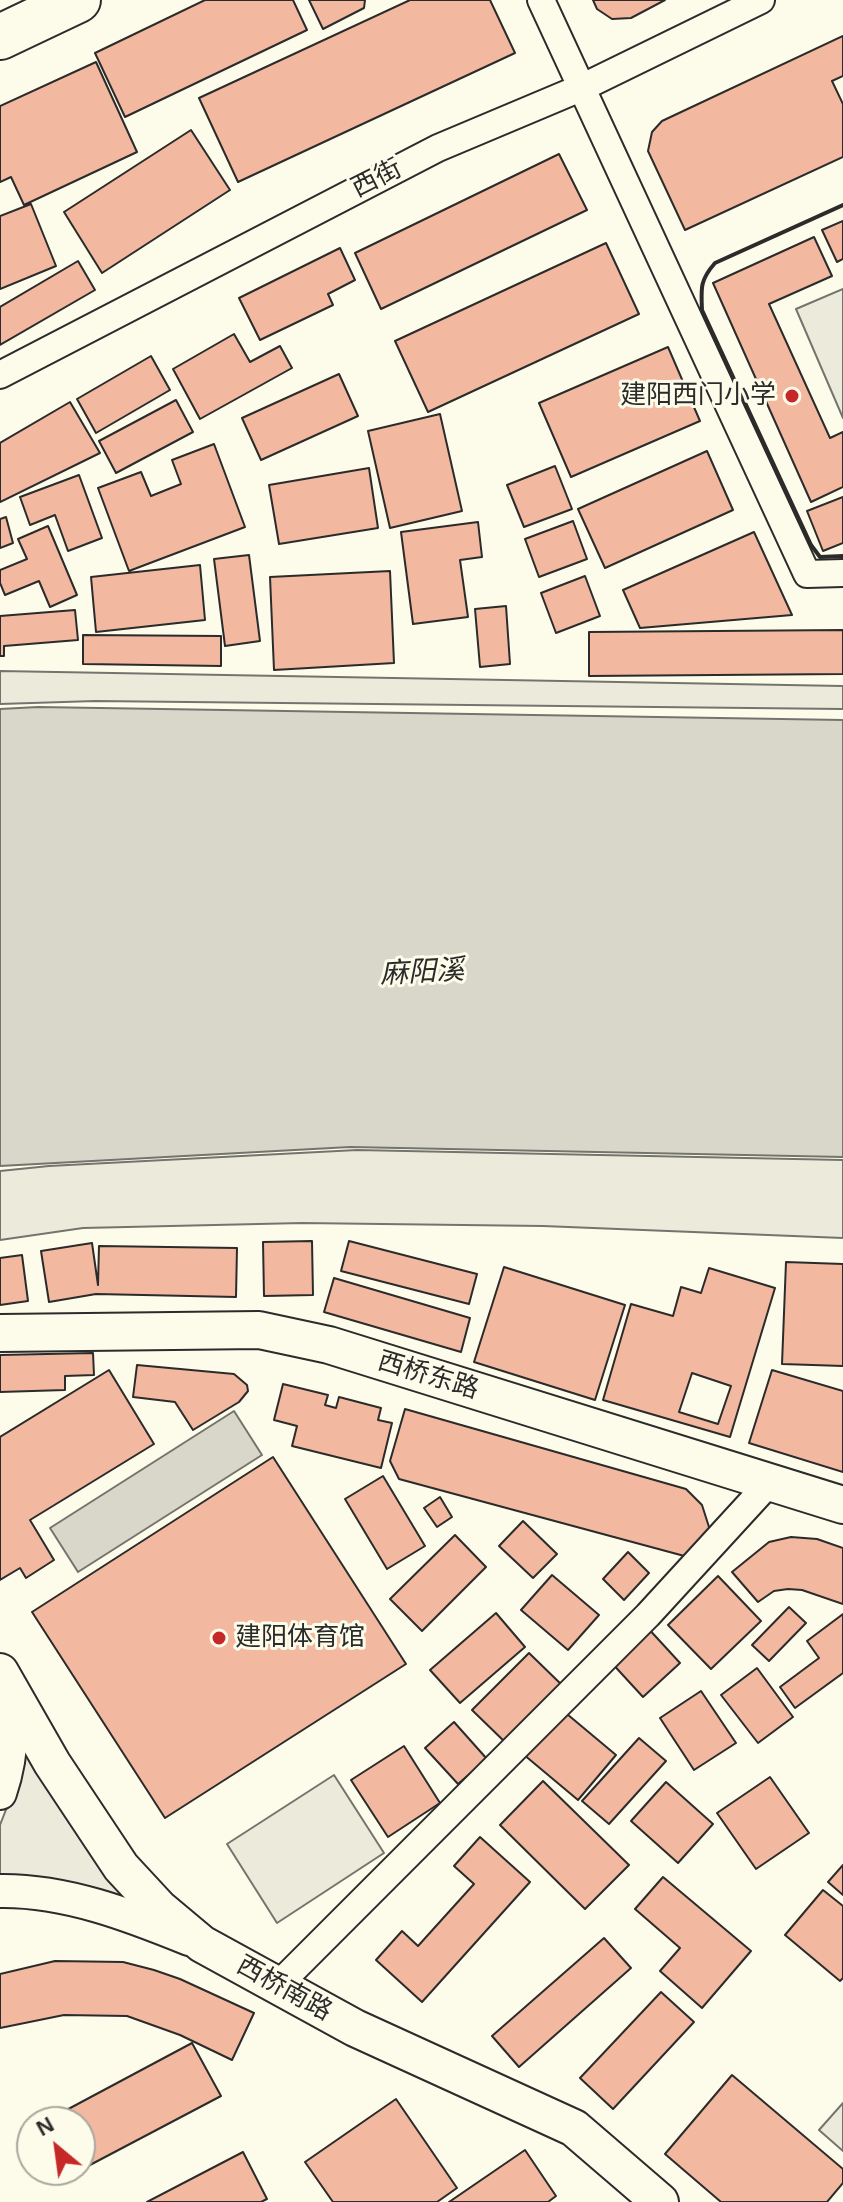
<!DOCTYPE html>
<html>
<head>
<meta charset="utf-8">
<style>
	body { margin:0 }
	#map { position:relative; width:843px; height:2202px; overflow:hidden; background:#fdfbea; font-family:Helvetica,sans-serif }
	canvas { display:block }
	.north { position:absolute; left:16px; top:2106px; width:80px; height:80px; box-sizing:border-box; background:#fdfbea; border:2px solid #a9a89e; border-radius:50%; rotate:331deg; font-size:22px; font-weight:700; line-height:32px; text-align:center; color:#2b2b2b }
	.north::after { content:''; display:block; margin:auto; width:28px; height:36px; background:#c62828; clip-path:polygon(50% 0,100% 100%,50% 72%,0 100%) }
</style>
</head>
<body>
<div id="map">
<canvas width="843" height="2202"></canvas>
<div class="north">N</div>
</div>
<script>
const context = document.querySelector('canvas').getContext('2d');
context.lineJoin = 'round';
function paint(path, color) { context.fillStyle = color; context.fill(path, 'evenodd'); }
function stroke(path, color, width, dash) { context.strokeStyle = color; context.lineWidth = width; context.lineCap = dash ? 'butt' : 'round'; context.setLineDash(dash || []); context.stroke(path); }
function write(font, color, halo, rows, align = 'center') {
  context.font = font + ' Helvetica,"Noto Sans SC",sans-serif'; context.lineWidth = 6; context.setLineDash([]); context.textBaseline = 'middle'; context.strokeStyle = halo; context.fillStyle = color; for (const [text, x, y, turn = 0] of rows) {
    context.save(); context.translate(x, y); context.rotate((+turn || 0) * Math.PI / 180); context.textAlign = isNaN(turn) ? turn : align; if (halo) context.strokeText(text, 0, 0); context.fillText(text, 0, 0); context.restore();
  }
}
const green = new Path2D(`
	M843 289V418L796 309Z
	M0 671 843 686V709L95 701 0 704Z
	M357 1150 843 1160V1238L543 1226 302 1223 83 1228 0 1240V1171L49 1166Z
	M23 1745 140 1901 0 1883V1825L11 1797Z
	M334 1775 384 1853 277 1923 227 1844Z
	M843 2103V2151L819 2130Z`);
const water = new Path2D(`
	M38 707 843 720V1157L350 1147 0 1166V709Z
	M234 1411 262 1455 78 1572 50 1528Z`);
const building = new Path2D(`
	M205 0H293L307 30 125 117 95 53Z
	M309 0H365L364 8 323 29Z
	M410 0H490L515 53 238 182 199 98Z
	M593 0H665L631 18 612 19 597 9Z
	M843 36V76L832 81 843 104V157L685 230 648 151 652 132 662 121Z
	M96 62 137 152 24 205 11 177 0 182V106Z
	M191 130 230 190 102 273 64 212Z
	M559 154 587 210 381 309 355 253Z
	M31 204 56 266 0 289V216Z
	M843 221V259L837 262 822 230Z
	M814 237 832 276 769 304 830 438 843 432V487L811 502 713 283Z
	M606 243 639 314 428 412 395 341Z
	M340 248 355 280 328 294 333 305 260 340 239 298Z
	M78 261 95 290 0 345V307Z
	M234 334 250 362 280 346 292 368 200 419 173 369Z
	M668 347 700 421 571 477 539 403Z
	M151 356 170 390 96 433 77 399Z
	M339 374 358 416 261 460 242 418Z
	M176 400 193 432 116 473 99 441Z
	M70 402 100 453 0 502V443Z
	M440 414 462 511 390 528 368 431Z
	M214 444 245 527 129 571 98 488 141 472 151 496 181 484 172 460Z
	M707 451 733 510 605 568 578 509Z
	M555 466 572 509 524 527 507 485Z
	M369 468 378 528 279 544 269 485Z
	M79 475 102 538 68 551 55 515 30 525 20 497Z
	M843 497V543L823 551 807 511Z
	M6 517 13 543 0 548V519Z
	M573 521 587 559 539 577 525 539Z
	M478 522 482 557 460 560 468 617 413 624 401 532Z
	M48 526 77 595 50 607 39 581 5 595 0 583V570L27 559 18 539Z
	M754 532 792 615 640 628 623 590Z
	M249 555 260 641 225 646 214 559Z
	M200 565 205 620 96 632 91 577Z
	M390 571 394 663 274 670 270 577Z
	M585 576 600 616 556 633 541 593Z
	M506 606 510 664 480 667 475 609Z
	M75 610 78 640 4 646V656H0V616Z
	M843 630V674L589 676V632Z
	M83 635 221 636V666L83 664Z
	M312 1241 313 1295 264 1296 263 1242Z
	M349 1241 477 1274 469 1304 341 1271Z
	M92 1243 98 1285 99 1246 237 1248 236 1297 96 1294 49 1302 41 1251Z
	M22 1255 28 1301 0 1305V1258Z
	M786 1262 843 1264V1366L782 1364Z
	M504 1267 625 1305 595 1400 474 1362Z
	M709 1268 775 1288 730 1437 603 1400 631 1304 673 1316 681 1287 701 1293Z
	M334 1278 470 1318 461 1352 324 1312Z
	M93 1353 94 1375 65 1376V1390L0 1392V1355Z
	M137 1365 234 1374 247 1385 248 1391 239 1402 193 1430 175 1402 133 1397Z
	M109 1370 154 1444 30 1520 54 1560 26 1578 20 1568 0 1580V1437Z
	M772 1370 843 1391V1472L749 1443Z
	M692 1373 731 1386 718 1424 679 1412Z
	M283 1384 328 1395 325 1405 336 1408 339 1397 381 1408 378 1420 392 1423 381 1468 292 1446 297 1426 274 1420Z
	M405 1409 686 1489 702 1505 709 1527 708 1538 688 1557 399 1479 390 1461Z
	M273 1457 406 1664 165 1818 32 1612Z
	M383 1476 425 1546 387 1569 345 1499Z
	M440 1497 452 1517 437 1527 424 1508Z
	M523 1521 557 1554 533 1578 499 1546Z
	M455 1535 486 1567 422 1631 390 1599Z
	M791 1537 817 1539 843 1548V1604L802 1590 788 1589 774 1591 758 1602 732 1572 769 1542Z
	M628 1552 649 1573 624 1600 603 1579Z
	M552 1575 599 1615 568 1650 521 1610Z
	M718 1576 761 1621 711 1669 668 1625Z
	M789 1607 806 1623 769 1661 752 1645Z
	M496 1613 525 1647 460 1703 430 1670Z
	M843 1614V1673L795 1708 780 1687 819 1658 807 1641Z
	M646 1626 680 1663 643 1697 609 1660Z
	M529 1653 565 1688 508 1745 472 1710Z
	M757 1668 793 1717 758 1743 721 1695Z
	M701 1691 736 1743 694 1770 660 1718Z
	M561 1709 616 1755 578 1800 523 1754Z
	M454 1722 487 1759 458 1784 425 1748Z
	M639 1738 666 1761 609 1824 582 1801Z
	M404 1746 440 1803 388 1837 351 1780Z
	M770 1777 809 1833 756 1869 717 1813Z
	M543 1781 629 1865 585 1909 500 1825Z
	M666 1782 713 1824 678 1863 631 1821Z
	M480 1837 530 1882 422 2002 376 1960 402 1931 418 1946 474 1884 454 1866Z
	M843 1865V1895L828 1882Z
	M663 1877 751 1951 702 2008 660 1971 680 1948 635 1909Z
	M823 1890 843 1906V1978L840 1981 785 1935Z
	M604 1938 631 1968 519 2067 492 2036Z
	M55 1961 123 1962 154 1970 180 1979 254 2013 232 2060 180 2035 127 2016 64 2015 0 2028V1974Z
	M661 1992 694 2022 613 2109 580 2078Z
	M192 2043 221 2096 71 2175 69 2170H80V2122H44Z
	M732 2075 843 2169V2183L827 2202H721L665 2154Z
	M396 2099 457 2188 437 2202H333L305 2162Z
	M525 2150 556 2196 548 2202H449Z
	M243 2152 267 2199 261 2202H147Z`);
const minor = new Path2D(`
	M541 0 807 574 843 573
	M0 375 438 148 583 87 761 0
	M277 1986 648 1615 770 1482`);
const tertiary = new Path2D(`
	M0 1793C12 1758 14 1723 6 1687
	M0 1891C65 1890 130 1915 189 1939`);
const secondary = new Path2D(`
	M0 1333 259 1330 329 1345 843 1505
	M0 1672 52 1763 121 1867 159 1908 202 1944 355 2028 574 2128 660 2202`);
const trunk = new Path2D(`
	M0 37 78 0`);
const wall = new Path2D(`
	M843 205 715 263C700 280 701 288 702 310L811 545 820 557 843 556`);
const markers = [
	[792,396,8,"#c62828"],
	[219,1638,8,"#c62828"]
];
const streetNames = [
	["西街",377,179,-27],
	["西桥东路",428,1376,17],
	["西桥南路",284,1989,29]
];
const poiNames = [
	["建阳西门小学",776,396],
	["建阳体育馆",235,1638,"left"]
];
const waterNames = [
	["麻阳溪",422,973,-3]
];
paint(green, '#ecebdb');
stroke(green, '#74746e', 2);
paint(water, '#d8d7c9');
stroke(water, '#74746e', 2);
paint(building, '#f2b8a0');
stroke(building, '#2b2b2b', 2);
stroke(minor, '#2b2b2b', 30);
stroke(tertiary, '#2b2b2b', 36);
stroke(secondary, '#2b2b2b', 40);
stroke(trunk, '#2b2b2b', 48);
stroke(minor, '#fdfbea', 26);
stroke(tertiary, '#fdfbea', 32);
stroke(secondary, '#fdfbea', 36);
stroke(trunk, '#fdfbea', 44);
stroke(wall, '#2b2b2b', 4);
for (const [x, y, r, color] of markers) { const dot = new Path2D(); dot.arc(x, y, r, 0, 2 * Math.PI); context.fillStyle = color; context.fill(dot); stroke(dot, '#fdfbea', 3); }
write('26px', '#2b2b2b', '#fdfbea', streetNames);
write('26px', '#2b2b2b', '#fdfbea', poiNames, 'right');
write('italic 28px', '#2b2b2b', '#fdfbea', waterNames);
</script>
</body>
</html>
